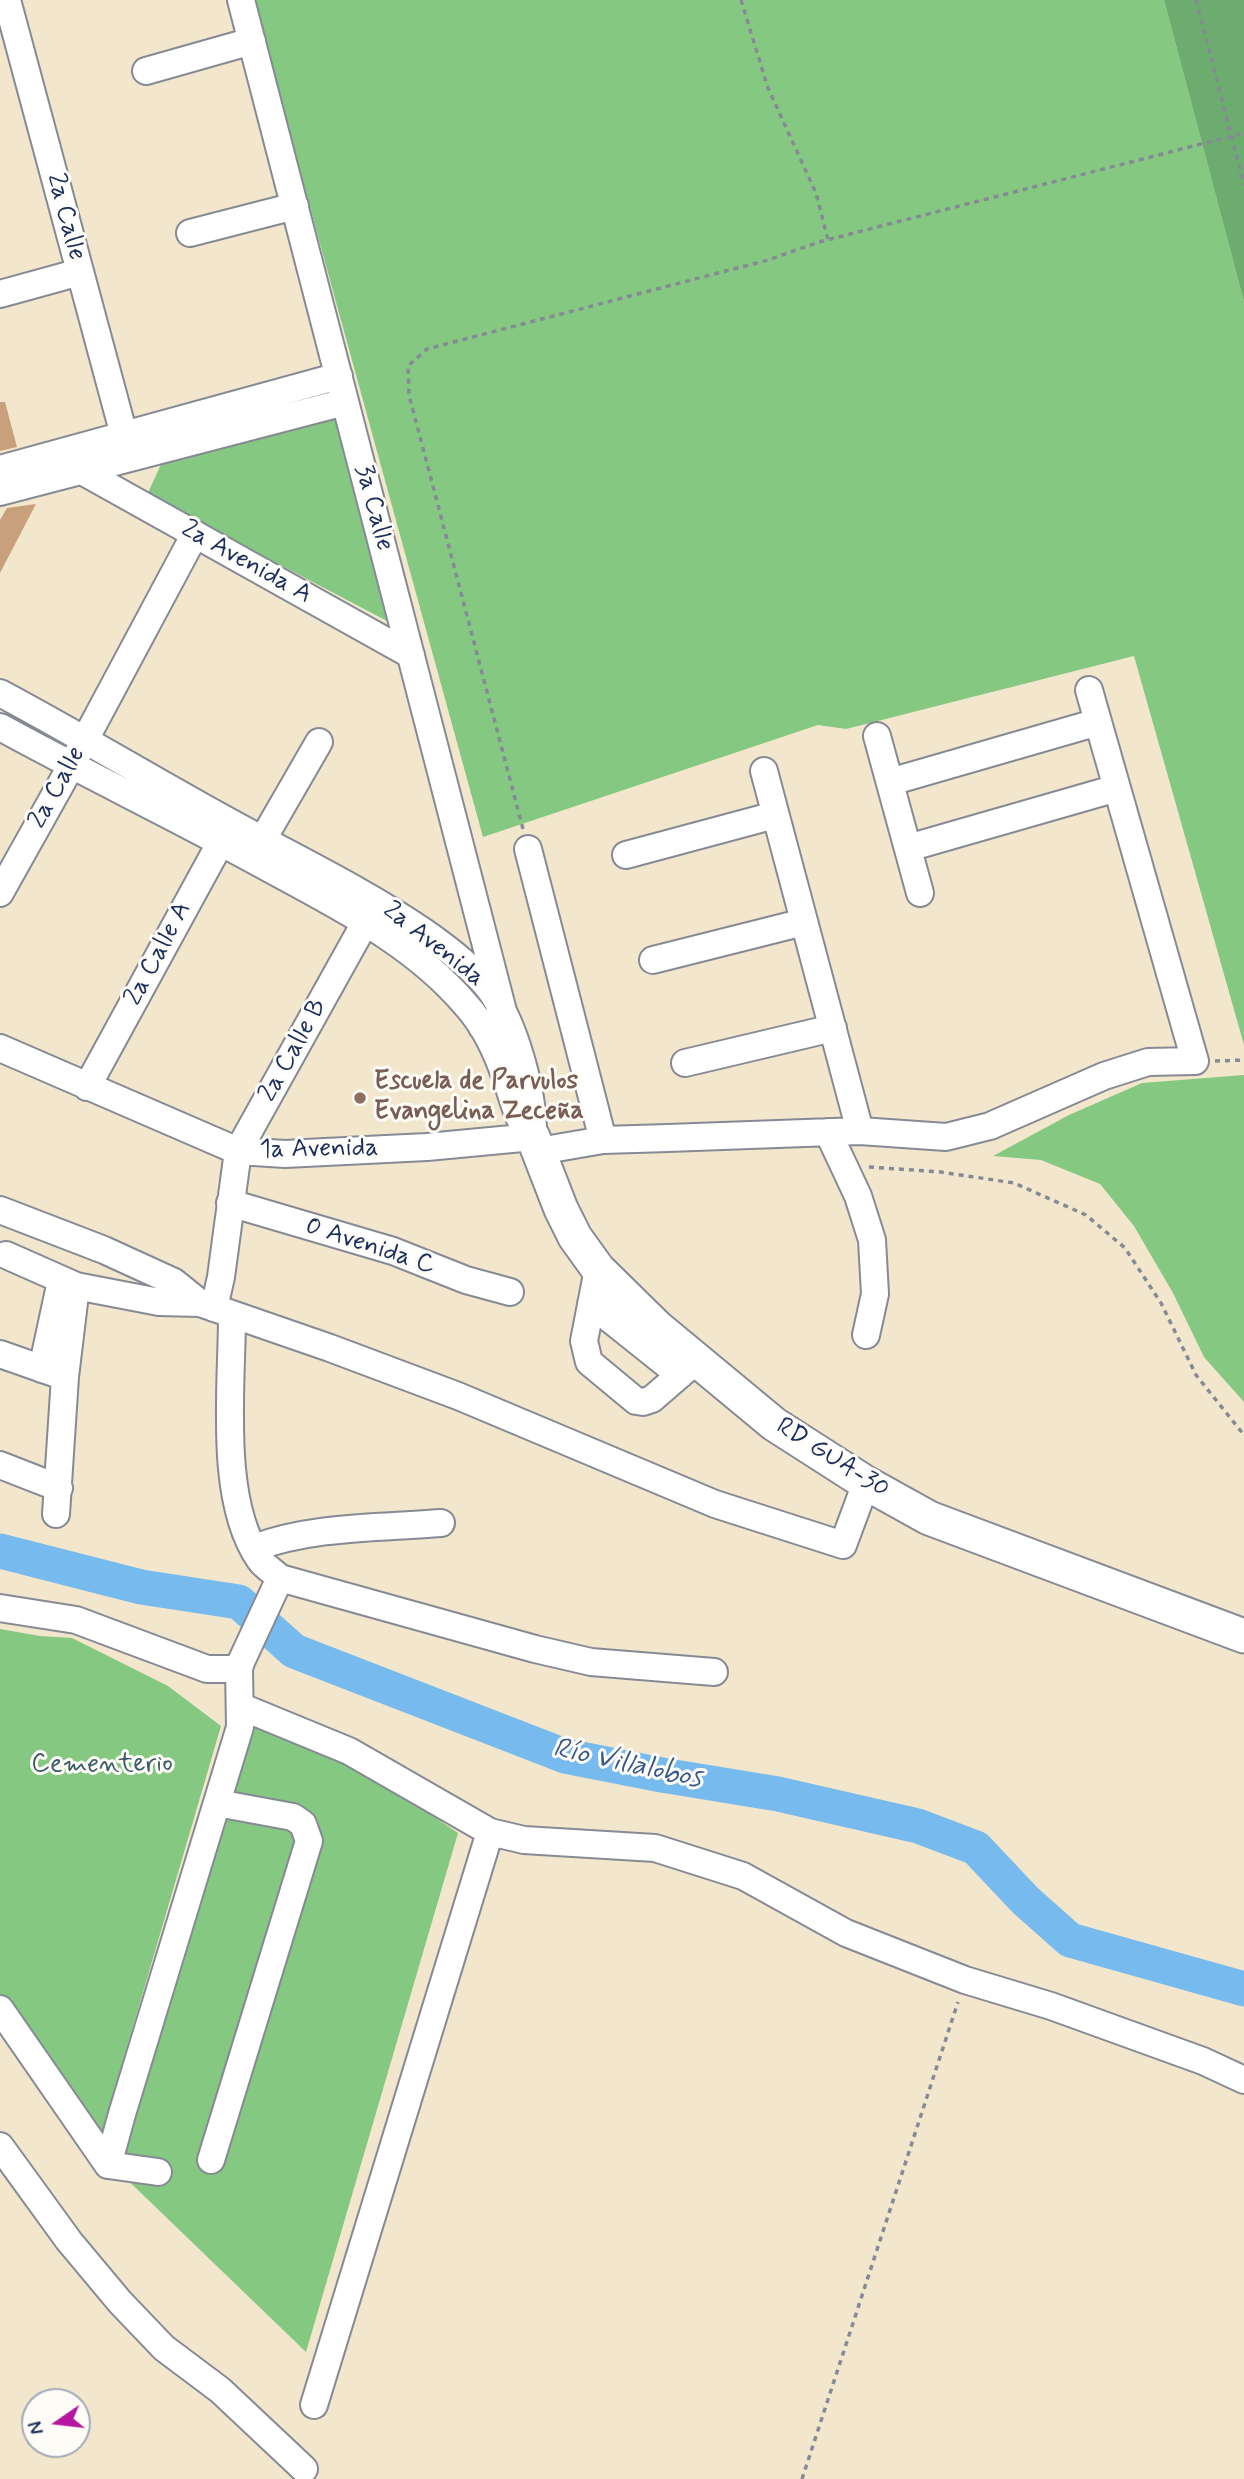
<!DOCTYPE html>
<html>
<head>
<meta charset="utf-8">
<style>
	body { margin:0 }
	#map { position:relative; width:1244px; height:2479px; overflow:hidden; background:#f2e6cc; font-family:Mynerve,sans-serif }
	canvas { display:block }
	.north { position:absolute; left:21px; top:2388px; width:70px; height:70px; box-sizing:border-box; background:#fdfcf7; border:2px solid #a3aaba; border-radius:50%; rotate:256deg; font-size:19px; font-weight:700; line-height:28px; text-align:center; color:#1b2f5e }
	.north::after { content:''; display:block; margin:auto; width:24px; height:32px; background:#b5179e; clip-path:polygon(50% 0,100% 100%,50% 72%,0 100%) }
</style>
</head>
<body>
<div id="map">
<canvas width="1244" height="2479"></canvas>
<div class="north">N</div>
</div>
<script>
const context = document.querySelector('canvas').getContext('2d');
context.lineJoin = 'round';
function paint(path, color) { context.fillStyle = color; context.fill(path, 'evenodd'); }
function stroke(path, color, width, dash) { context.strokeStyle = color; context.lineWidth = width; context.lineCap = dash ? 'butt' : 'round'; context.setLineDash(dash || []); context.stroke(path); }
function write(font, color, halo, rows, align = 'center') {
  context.font = font + ' Mynerve,sans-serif'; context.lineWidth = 6; context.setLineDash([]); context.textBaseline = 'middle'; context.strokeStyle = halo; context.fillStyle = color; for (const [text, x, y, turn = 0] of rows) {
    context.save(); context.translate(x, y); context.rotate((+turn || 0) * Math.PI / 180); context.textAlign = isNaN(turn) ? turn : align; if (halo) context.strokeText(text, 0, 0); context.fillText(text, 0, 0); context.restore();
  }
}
const green = new Path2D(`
	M253 0H1164L1244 302V1045L1134 656 846 729 818 725 483 837Z
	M338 407 397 607 387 621 147 495 168 449Z
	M1244 1075V1402L1204 1357 1173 1293 1134 1226 1100 1184 1041 1160 993 1156 1069 1115 1142 1083Z
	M0 1629 40 1636 72 1638 168 1686 221 1726 98 2146 0 2005Z
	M246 1722 332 1755 392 1788 458 1833 306 2352 113 2166Z`);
const forest = new Path2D(`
	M1164 0H1244V302Z`);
const river = new Path2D(`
	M0 1551 141 1587 239 1602 294 1651 565 1756 662 1775 778 1794 918 1826 976 1848 1025 1900 1070 1940 1244 1989`);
const building = new Path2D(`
	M0 402H5L17 447 0 451Z
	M36 504 0 573V520L7 508Z`);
const path = new Path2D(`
	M741 0 768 88 816 193 828 240
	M1196 0 1244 185
	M523 829 409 395 408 366 427 349 768 260 819 242 1244 133
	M1215 1061 1244 1060
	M869 1167 941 1172 1014 1183 1086 1215 1125 1248 1161 1303 1196 1375 1244 1435
	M802 2479 958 2002`);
const minor = new Path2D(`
	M7 0 124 435
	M241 0 504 1015 482 1027
	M146 71 252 41
	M190 233 295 206
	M0 294 80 272
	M0 469 339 376
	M80 470 411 655
	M0 492 345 402
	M0 693C79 735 156 782 235 825 299 860 364 891 424 932 447 948 474 968 491 991 516 1027 534 1094 533 1137
	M0 727C93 778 188 823 281 875 347 911 416 946 466 1005 485 1026 497 1052 506 1079 511 1092 514 1106 520 1119
	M877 736 920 893
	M764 771 860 1131
	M890 782 1098 722
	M263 839 319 742
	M908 848 1117 788
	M528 849 603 1140
	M626 855 775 815
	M0 893 71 766 195 534
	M653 960 804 922
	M0 1048 238 1151 285 1154 427 1147 533 1137
	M685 1063 833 1028
	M87 1087 229 827
	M828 1132 858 1196 872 1240 875 1294 866 1335
	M539 1151 603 1140 668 1138 860 1131 946 1137 990 1126 1104 1076 1148 1062 1195 1061 1089 690
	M230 1203 393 1251 466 1280 510 1292
	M0 1210 104 1250 174 1282 200 1303 330 1348 458 1396 715 1504 843 1545 866 1483
	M6 1255 76 1286 159 1302 200 1303
	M598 1269 584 1341 589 1362 636 1401 643 1402 652 1399 697 1360
	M591 1304 680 1375
	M214 1308 221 1277 238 1151 366 921
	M232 1316C232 1386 218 1501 260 1560 265 1567 274 1572 280 1578L535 1649 591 1662 714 1672
	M0 1354 57 1374
	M42 1369 61 1281
	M0 1465 59 1488
	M56 1514 65 1377 76 1286
	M254 1548C313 1526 379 1528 441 1523
	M0 1608 76 1620 207 1669H239
	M242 1707 349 1751 490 1832 524 1840 655 1848 743 1876 846 1933 965 1980 1051 2006 1203 2061 1244 2080
	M0 2009 108 2165 158 2172
	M0 2146 69 2241 120 2302 164 2348 220 2390 304 2469
	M211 2160 309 1841 303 1824 293 1817 217 1803
	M108 2165 122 2114 240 1727 239 1669 241 1662 280 1578
	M314 2405 490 1832`);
const major = new Path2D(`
	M533 1137 561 1209 575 1237 598 1269 657 1327 774 1424 866 1483 929 1518 1244 1636`);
const markers = [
	[360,1098,7,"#8d6e63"]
];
const streetNames = [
	["2a Calle",65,217,75],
	["3a Calle",373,508,75],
	["2a Avenida A",246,563,29],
	["2a Calle",58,788,-61],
	["2a Avenida",433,945,38],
	["2a Calle A",159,954,-62],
	["2a Calle B",294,1051,-61],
	["1a Avenida",319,1150,-1],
	["0 Avenida C",370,1247,18],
	["RD GUA-30",832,1459,32]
];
const educationNames = [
	["Escuela de Parvulos",374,1083],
	["Evangelina Zeceña",374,1113]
];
const parkNames = [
	["Cementerio",102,1766]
];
const waterNames = [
	["Río Villalobos",627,1765,12]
];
paint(green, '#85c881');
paint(forest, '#6cac6f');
stroke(river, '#77baed', 35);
paint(building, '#c8a07b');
stroke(minor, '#868a95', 30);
stroke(major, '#868a95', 37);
stroke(path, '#868a95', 3.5, [5, 5]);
stroke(minor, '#fff', 26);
stroke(major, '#fff', 33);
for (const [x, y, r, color] of markers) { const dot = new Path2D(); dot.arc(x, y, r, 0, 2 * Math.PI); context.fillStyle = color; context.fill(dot); stroke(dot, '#fdfcf7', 2.5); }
write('26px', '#1b2f5e', '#fdfcf7', streetNames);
write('bold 26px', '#785e54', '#fdfcf7', educationNames, 'left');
write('26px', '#3b5d68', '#fdfcf7', parkNames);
write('italic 28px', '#375989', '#fdfcf7', waterNames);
</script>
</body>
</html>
